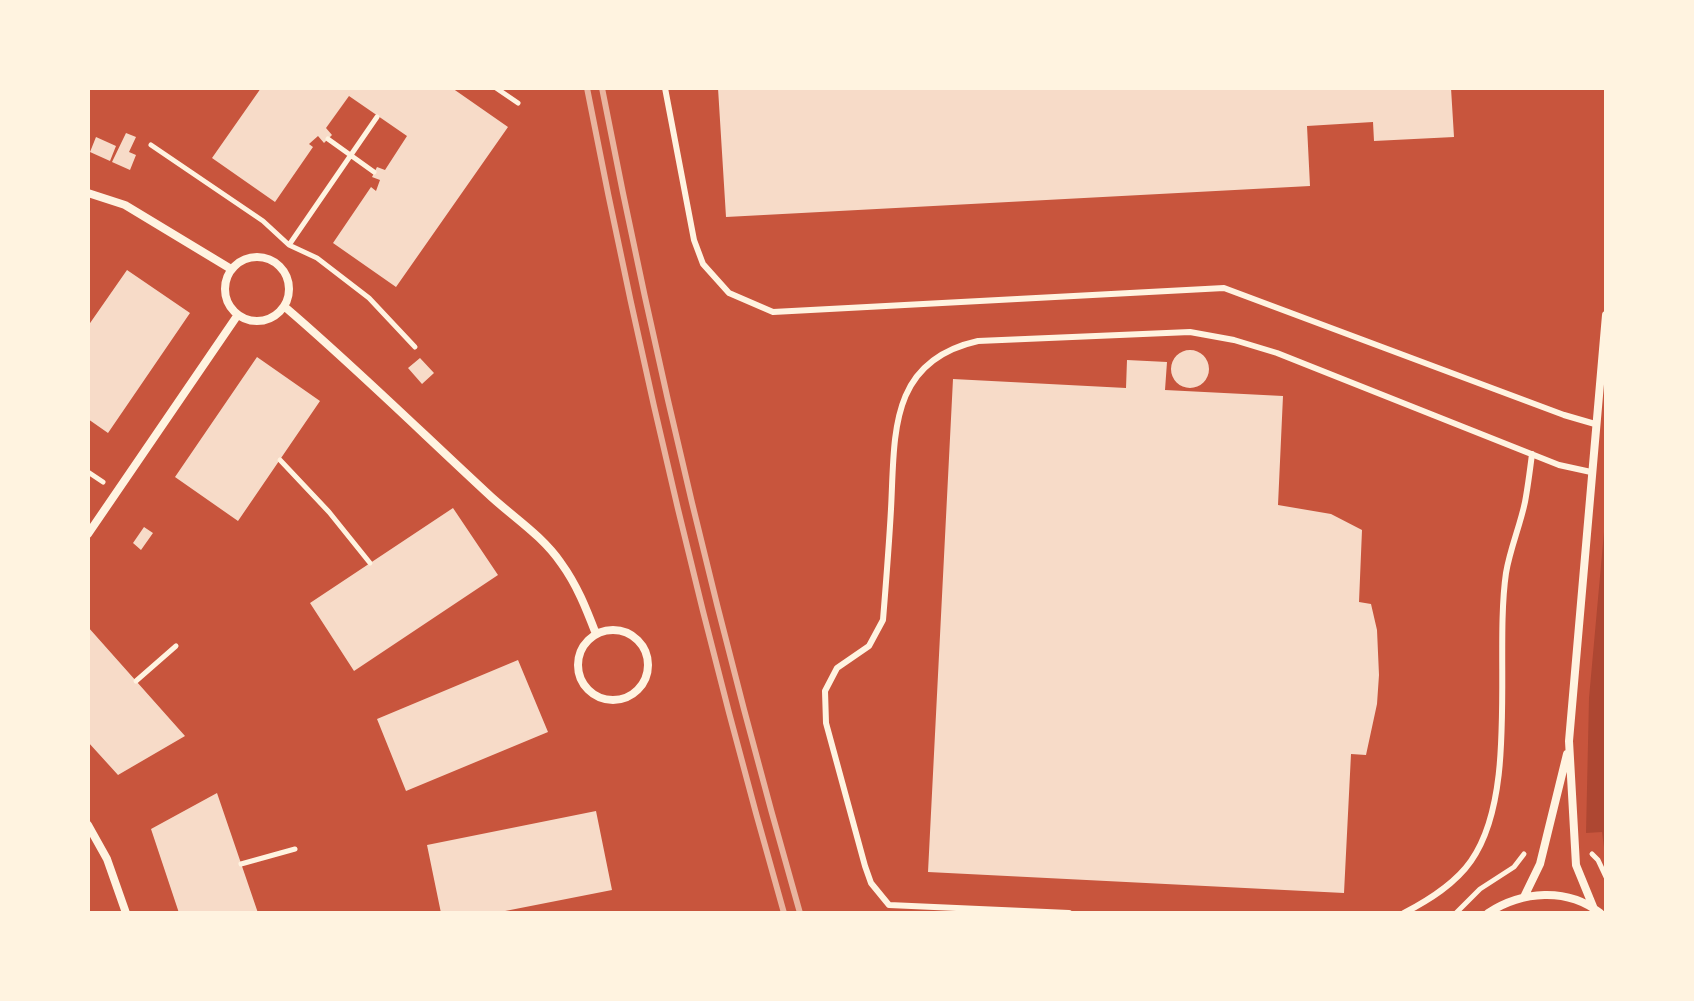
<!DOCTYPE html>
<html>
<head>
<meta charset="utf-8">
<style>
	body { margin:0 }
	#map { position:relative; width:1694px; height:1001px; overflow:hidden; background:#c8553d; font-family:Commissioner,sans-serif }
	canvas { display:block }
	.frame { position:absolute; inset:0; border:90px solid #fff3e0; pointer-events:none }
</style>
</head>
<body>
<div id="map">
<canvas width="1694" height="1001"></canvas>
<div class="frame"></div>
</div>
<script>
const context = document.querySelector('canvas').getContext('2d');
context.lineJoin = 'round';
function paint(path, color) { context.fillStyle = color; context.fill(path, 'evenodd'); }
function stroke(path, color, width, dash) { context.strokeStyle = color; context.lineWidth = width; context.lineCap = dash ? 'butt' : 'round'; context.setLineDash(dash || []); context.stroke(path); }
const green = new Path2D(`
	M1606 510V863L1602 832 1586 833 1589 698Z`);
const building = new Path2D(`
	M261 88H452L508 127 396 287 333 243 371 187 376 191 380 180 372 177 377 167 385 170 407 136 349 96 326 128 332 135 324 143 318 136 309 144 313 147 275 202 212 158Z
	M718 88H1451L1454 137 1374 141 1373 122 1307 126 1310 186 726 217Z
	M126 133 136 137 129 152 136 155 130 170 112 162Z
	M96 137 116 146 110 161 90 152Z
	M127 270 190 313 108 433 88 419V326Z
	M1171 369a19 19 0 1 1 38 0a19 19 0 1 1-38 0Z
	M257 357 320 401 238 521 175 477Z
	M420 358 434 373 422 384 408 368Z
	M1127 360 1167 362 1165 390 1283 396 1278 505 1331 514 1362 530 1359 602 1371 604 1377 630 1379 675 1377 704 1366 755 1351 754 1344 893 928 872 953 379 1126 388Z
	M453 508 498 575 354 671 310 603Z
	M144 527 153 533 141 550 133 543Z
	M88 627 185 736 118 775 88 742Z
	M518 660 548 732 406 791 377 719Z
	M217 793 258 913H179L151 829Z
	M596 811 612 890 495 913H441L427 845Z`);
const path = new Path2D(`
	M496 88 518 103
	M328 139 374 172
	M151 145 263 221 289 245 317 258 369 298 415 347
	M289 245 377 117
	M280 460 329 512 370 563
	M88 472 103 482
	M136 681 176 646
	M1592 854 1598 860 1606 877
	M241 864 295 849
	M1456 913 1480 889 1514 867 1524 854`);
const service = new Path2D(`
	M665 88 694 240 703 264 729 293 773 312 1224 288 1564 415 1595 424
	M1069 913 889 905 871 883 865 866 826 723 825 691 837 668 869 646 883 620C886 583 889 546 891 509 895 435 888 361 978 341L1190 332 1234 340 1277 353 1559 465 1591 472
	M1404 913C1429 900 1455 884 1471 861 1519 793 1494 655 1506 573 1510 549 1520 526 1525 502 1528 486 1530 470 1532 454`);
const minor = new Path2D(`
	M88 193 125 205 231 269
	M225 289a32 32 0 1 1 64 0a32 32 0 1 1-64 0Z
	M285 307C354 366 419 430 486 492 511 516 541 534 561 563 577 585 586 608 596 634
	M88 534 237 316
	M578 665a35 35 0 1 1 70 0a35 35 0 1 1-70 0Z
	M88 825 107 859 126 913
	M1524 897 1540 864 1567 754
	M1594 909 1576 865 1569 741 1606 315
	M1488 913C1522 891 1567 887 1600 913`);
const rail = new Path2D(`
	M587 88C641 366 706 641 784 913
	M602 88C656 366 722 641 800 913`);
paint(green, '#ae4732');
paint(building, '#f7dbc8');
stroke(path, '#fff3e0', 5);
stroke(service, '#fff3e0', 6);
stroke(minor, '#fff3e0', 8);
stroke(rail, '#e9b49f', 6);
</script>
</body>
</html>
